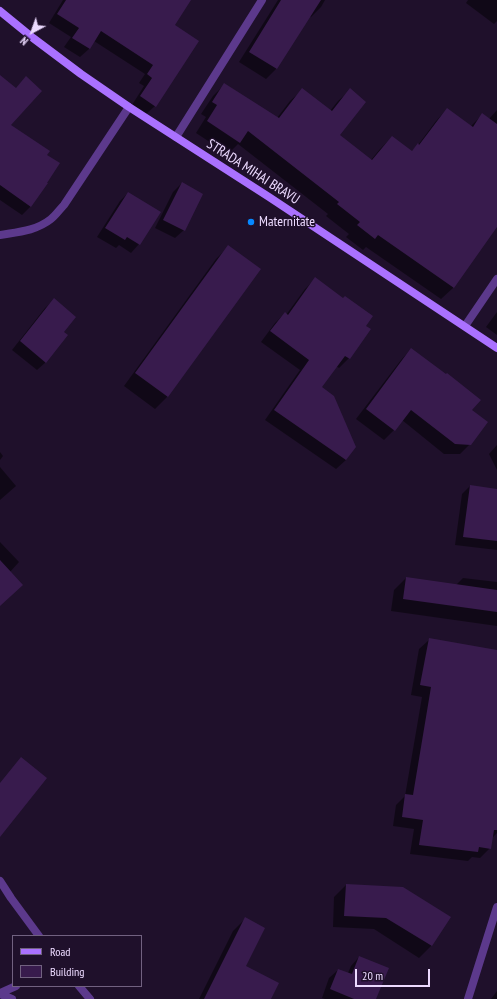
<!DOCTYPE html>
<html>
<head>
<meta charset="utf-8">
<style>
	body { margin:0 }
	#map { position:relative; width:497px; height:999px; overflow:hidden; background:#1f102b; font-family:"PT Sans Narrow",sans-serif }
	canvas { display:block }
	.legend { position:absolute; left:12px; top:935px; width:130px; height:52px; box-sizing:border-box; background:#1f102b; border:1px solid #716180; margin:0; padding:5px 7px; list-style:none; font-size:12px; color:#ecdaff }
	.legend li { display:flex; align-items:center; gap:8px; height:20px }
	.legend b { width:20px; border:1px solid #716180 }
	.north { position:absolute; left:12px; top:12px; width:40px; height:40px; -webkit-text-stroke:3px #1f102b; paint-order:stroke; rotate:221deg; font-size:11px; font-weight:700; line-height:16px; text-align:center; color:#ecdaff }
	.north::after { content:''; display:block; margin:auto; width:14px; height:18px; background:#ecdaff; clip-path:polygon(50% 0,100% 100%,50% 72%,0 100%) }
	.scale { position:absolute; left:355px; top:969px; width:75px; height:18px; box-sizing:border-box; border:2px solid #ecdaff; border-top:0; padding-left:5px; font-size:12px; line-height:14px; white-space:nowrap; color:#ecdaff; -webkit-text-stroke:3px #1f102b; paint-order:stroke }
</style>
</head>
<body>
<div id="map">
<canvas width="497" height="999"></canvas>
<ul class="legend">
<li><b style="height:5px;background:#aa71ff"></b>Road</li>
<li><b style="height:11px;background:#381b4d"></b>Building</li>
</ul>
<div class="north">N</div>
<div class="scale">20 m</div>
</div>
<script>
const context = document.querySelector('canvas').getContext('2d');
context.lineJoin = 'round';
function paint(path, color) { context.fillStyle = color; context.fill(path, 'evenodd'); }
function stroke(path, color, width, dash) { context.strokeStyle = color; context.lineWidth = width; context.lineCap = dash ? 'butt' : 'round'; context.setLineDash(dash || []); context.stroke(path); }
function write(font, color, halo, rows, align = 'center') {
  context.font = font + ' "PT Sans Narrow",sans-serif'; context.lineWidth = 3; context.setLineDash([]); context.textBaseline = 'middle'; context.strokeStyle = halo; context.fillStyle = color; for (const [text, x, y, turn = 0] of rows) {
    context.save(); context.translate(x, y); context.rotate((+turn || 0) * Math.PI / 180); context.textAlign = isNaN(turn) ? turn : align; if (halo) context.strokeText(text, 0, 0); context.fillText(text, 0, 0); context.restore();
  }
}
const shadow = new Path2D(`
	M63 0H189L173 25 155 106 146 114 132 105 144 86 139 83 145 74 94 41 89 49 80 57 64 47 71 37 49 23Z
	M278 0H325L321 7 311 17 309 16 276 69 266 79 239 62Z
	M468 0H497V21L494 24 466 3Z
	M0 76 9 125 46 155 31 206 22 215 0 200Z
	M225 84 277 118 290 101 302 90 330 111 338 101 350 90 338 135 371 160 380 149 392 137 411 152 418 145 436 121 447 109 471 126 483 114 489 119 497 110V225L453 288 441 299 366 247 363 250 346 237 349 234 326 216 328 214 238 144 228 154 196 133 206 117 201 114 213 96Z
	M182 183 184 230 175 238 155 228 173 192Z
	M128 193 139 244 131 253 119 245 116 248 97 237 120 201Z
	M228 247 259 269 167 397 155 409 124 386 216 259Z
	M315 279 364 326 349 358 339 368 336 366 320 387 346 460 336 469 265 420 300 370 261 342 275 323 285 313 286 315 305 289Z
	M54 300 46 362 37 370 12 350 45 308Z
	M497 312V335L486 327Z
	M411 349 471 410 470 444 460 454H444L402 420 394 430 384 440 356 419 401 360Z
	M497 445V470L489 454Z
	M0 452 3 456 0 460Z
	M0 467 16 486 0 500Z
	M470 486 497 490V550L455 545 462 494Z
	M0 542 19 562 10 572 0 606Z
	M406 578 456 585 463 578 497 582V626L391 611 394 590Z
	M429 640 497 651V833L491 839 490 848 480 858 472 857 468 861 410 854 414 829 393 826 396 805 405 796 422 697 411 695 419 649Z
	M346 885 449 917 431 946 419 958 374 929 333 927 334 897Z
	M245 919 244 967 270 999H199L233 931Z
	M359 957 375 999H325L322 998 329 978 338 970 348 973 351 966Z
	M497 991V999H491Z`);
const building = new Path2D(`
	M66 0H191L175 25 199 41 156 107 140 96 152 78 147 74 153 65 101 31 90 49 72 38 79 28 57 14Z
	M281 0H321L277 69 249 52Z
	M0 75 16 88 26 76 42 91 11 125 50 151 47 155 60 163 47 183H48L31 207 0 185Z
	M224 83 279 118 302 88 332 111 350 88 366 102 340 135 372 160 392 136 412 151 418 143 419 145 447 108 473 127 482 113 497 124V227L454 288 378 235 375 239 357 225 360 222 337 204 339 202 248 131 240 143 207 121 217 105 212 102Z
	M182 182 203 194 185 231 163 220Z
	M128 192 161 212 140 245 127 237 125 240 105 228Z
	M228 245 261 269 168 397 135 373Z
	M315 277 343 298 345 296 373 316 366 326 371 329 350 359 345 356 322 387 334 396 356 447 346 460 274 410 309 360 270 331 285 312 288 315Z
	M54 298 76 317 64 332 68 335 46 363 20 341Z
	M411 348 446 374 447 373 481 400 472 410 488 422 471 445 455 444 411 410 395 431 366 409Z
	M470 485 497 489V541L463 537Z
	M0 560 23 585 0 606Z
	M406 577 497 590V612L403 599Z
	M429 638 497 650V830H494L491 849 479 847 478 852 419 845 423 820 402 817 405 794 413 795 431 687 420 685Z
	M21 757 47 778 0 837V783Z
	M346 884 403 887 451 917 432 946 386 918 344 916Z
	M245 917 265 928 246 966 279 983 271 999H204Z
	M359 956 389 968 376 999H354L330 989 338 969 352 974Z`);
const minor = new Path2D(`
	M176 137 262 0
	M0 235C18 232 36 231 51 219 56 215 60 209 64 205L129 107
	M465 326 497 279
	M0 881 11 898 39 936
	M79 986 90 999
	M0 993 16 986
	M0 994 12 999`);
const tertiary = new Path2D(`
	M468 999 497 907`);
const secondary = new Path2D(`
	M0 11 33 38 81 74 129 107 269 197 497 348`);
const markers = [
	[251,222,4,"#0688ff"]
];
const streetNames = [
	["STRADA MIHAI BRAVU",253,172,33]
];
const poiNames = [
	["Maternitate",259,222]
];
paint(shadow, '#0007');
paint(building, '#381b4d');
stroke(minor, '#5c398c', 8);
stroke(tertiary, '#5c398c', 8);
stroke(secondary, '#aa71ff', 8);
for (const [x, y, r, color] of markers) { const dot = new Path2D(); dot.arc(x, y, r, 0, 2 * Math.PI); context.fillStyle = color; context.fill(dot); stroke(dot, '#1f102b', 1.5); }
write('14px', '#ecdaff', '#1f102b', streetNames);
write('14px', '#ecdaff', '#1f102b', poiNames, 'left');
</script>
</body>
</html>
